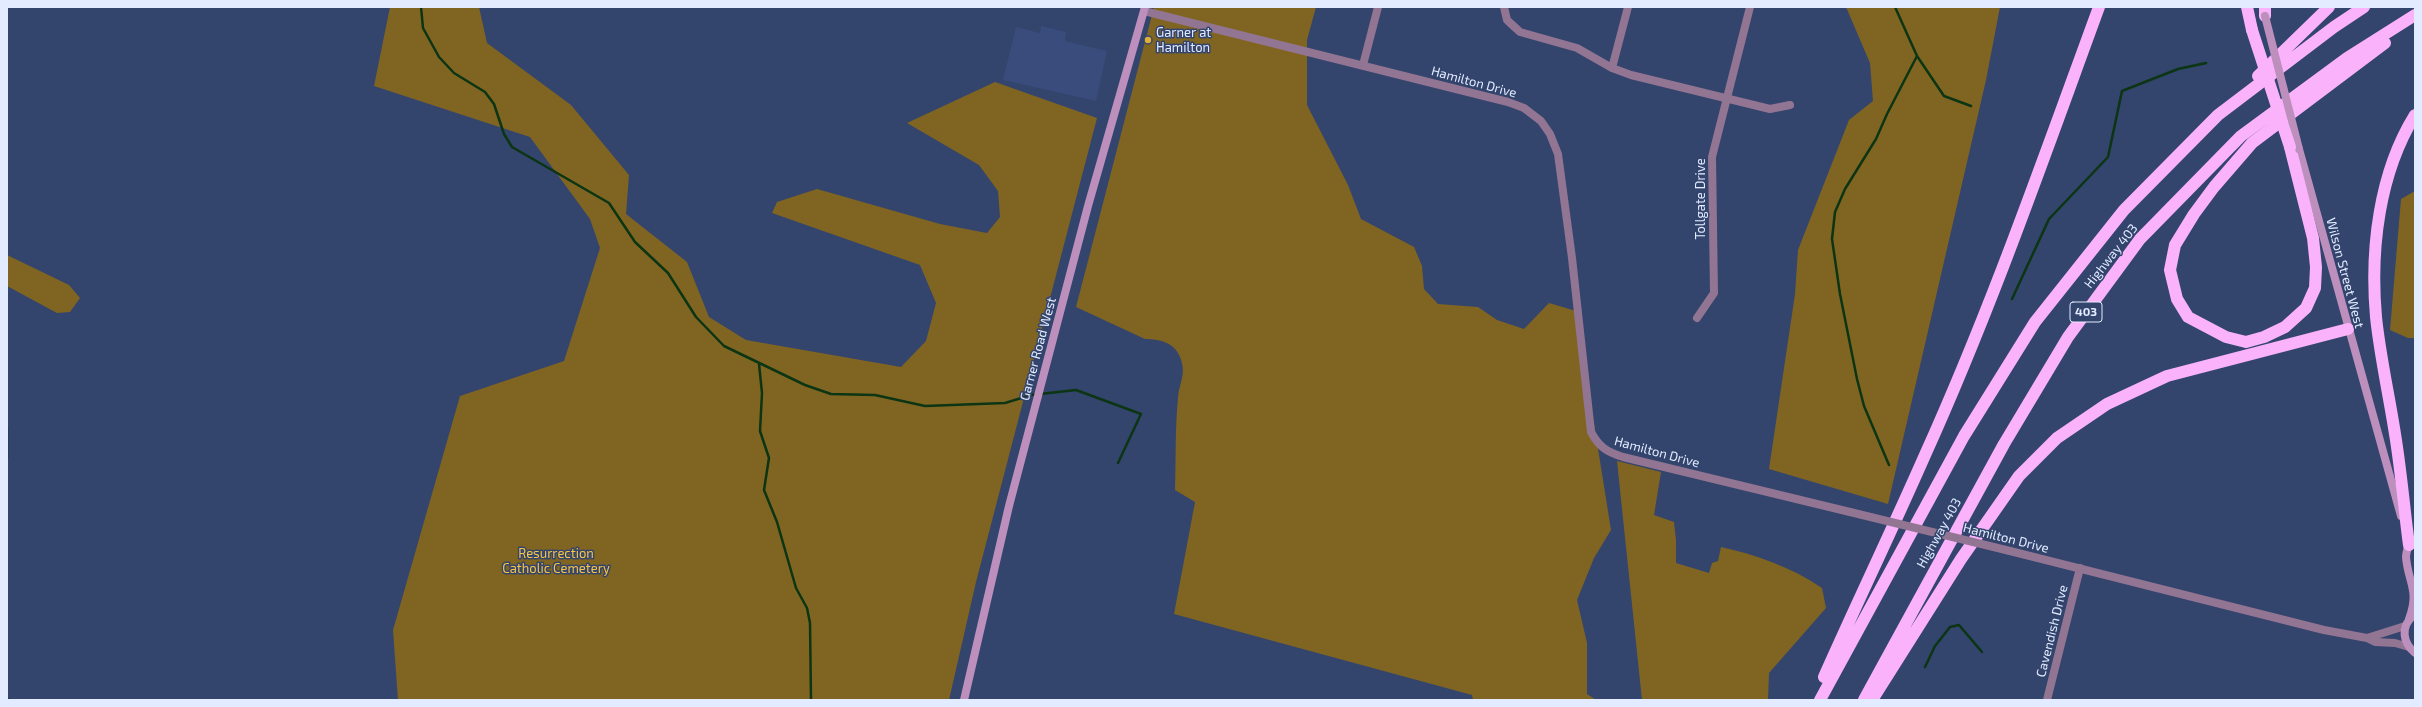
<!DOCTYPE html>
<html>
<head>
<meta charset="utf-8">
<style>
	body { margin:0 }
	#map { position:relative; width:2422px; height:707px; overflow:hidden; background:#33446d; font-family:"Exo 2",sans-serif }
	canvas { display:block }
	.frame { position:absolute; inset:0; border:8px solid #e2ebff; pointer-events:none }
</style>
</head>
<body>
<div id="map">
<canvas width="2422" height="707"></canvas>
<div class="frame"></div>
</div>
<script>
const context = document.querySelector('canvas').getContext('2d');
context.lineJoin = 'round';
function paint(path, color) { context.fillStyle = color; context.fill(path, 'evenodd'); }
function stroke(path, color, width, dash) { context.strokeStyle = color; context.lineWidth = width; context.lineCap = dash ? 'butt' : 'round'; context.setLineDash(dash || []); context.stroke(path); }
function write(font, color, halo, rows, align = 'center') {
  context.font = font + ' "Exo 2",sans-serif'; context.lineWidth = 3; context.setLineDash([]); context.textBaseline = 'middle'; context.strokeStyle = halo; context.fillStyle = color; for (const [text, x, y, turn = 0] of rows) {
    context.save(); context.translate(x, y); context.rotate((+turn || 0) * Math.PI / 180); context.textAlign = isNaN(turn) ? turn : align; if (halo) context.strokeText(text, 0, 0); context.fillText(text, 0, 0); context.restore();
  }
}
const built = new Path2D(`
	M1041 26 1066 32 1065 41 1107 51 1096 101 1003 80 1016 27 1040 33Z`);
const green = new Path2D(`
	M390 7H479L487 43 571 105 629 175 626 214 687 262 709 317 746 340 901 367 926 341 936 303 920 265 772 213 777 202 817 189 940 224 987 233 1000 217 998 191 979 165 907 123 995 82 1097 118 976 582 949 700H398L393 630 460 396 564 361 600 248 590 219 530 137 374 86Z
	M1154 7H1316L1307 40V105L1348 185 1361 219 1414 247 1422 266 1424 289 1438 304 1478 307 1497 320 1524 329 1549 303 1576 311 1611 530 1594 558 1577 600 1587 643V694L1596 700H1473L1472 695 1174 614 1195 502 1175 490C1176 460 1175 429 1178 398 1179 383 1187 374 1180 357 1174 342 1159 339 1145 339L1076 307Z
	M1846 7H2000L1986 80 1888 504 1769 469 1795 294 1798 250 1849 120 1873 101 1870 63Z
	M2415 191V338H2408L2390 330 2401 199Z
	M7 255 69 285 80 298 70 312 57 313 7 286Z
	M1617 461 1661 472 1654 515 1674 522 1676 540V563L1709 573 1712 563 1718 561 1721 547C1757 555 1791 567 1822 588L1826 608 1769 673 1768 700H1642Z`);
const stream = new Path2D(`
	M421 7 423 28 439 57 454 73 485 92 494 104 504 134 512 147 609 203 635 242 668 273 696 317 724 346 805 385 831 394 875 395 925 406 1005 403 1031 395 1076 390 1141 414 1118 463
	M1895 7 1917 56 1944 96 1971 106
	M2012 299 2049 219 2108 157 2122 91 2178 69 2206 63
	M759 364 762 393 760 431 769 458 764 490 777 522 796 588 807 608 810 623 811 700
	M7 427V458
	M1889 465 1864 406 1857 379 1840 294 1832 239 1835 212 1845 189 1876 139 1887 114 1917 56
	M1925 667 1935 646 1950 627 1959 625 1982 652
	M7 699 9 700`);
const minor = new Path2D(`
	M1504 7 1507 20 1520 32 1577 48 1612 68 1631 75 1770 109 1790 105
	M1363 65 1378 7
	M1612 68 1628 7
	M1697 318 1714 293 1712 157 1750 7
	M2047 700 2080 568`);
const tertiary = new Path2D(`
	M1144 11 1508 102 1524 108 1541 121 1550 134 1558 154 1572 258 1591 432C1599 447 1607 452 1623 457L1850 512
	M2010 551 2324 630 2367 638 2375 642 2395 643 2409 647
	M2367 638 2405 626`);
const secondary = new Path2D(`
	M2299 149 2401 516
	M2408 541C2409 547 2406 551 2406 557 2408 583 2420 590 2409 619
	M2413 616C2400 627 2403 643 2415 653
	M964 700 1009 506 1088 206 1145 7`);
const motorway = new Path2D(`
	M2247 7 2252 30
	M2265 7V16
	M2258 76 2329 7
	M2290 147 2313 238 2316 267 2315 288 2306 308 2285 327 2264 337 2246 342 2226 337 2188 317 2177 299 2170 270 2175 245 2194 214 2214 187 2252 143 2385 43
	M2409 545C2404 508 2401 470 2395 434 2389 395 2380 356 2376 317 2370 249 2379 173 2415 115
	M1824 677C1857 603 1892 530 1925 455 1991 309 2044 157 2099 7
	M1820 700 1964 436 2035 322 2124 210 2218 115 2334 27 2364 7
	M1864 700 2004 444 2068 337 2140 239 2241 136 2347 58 2415 15
	M1872 700 1961 559 2019 476 2057 438 2107 404 2167 376 2348 329`);
const tertiaryBridge = new Path2D(`
	M1850 512 2010 551`);
const secondaryBridge = new Path2D(`
	M2265 16 2299 149`);
const motorwayBridge = new Path2D(`
	M2252 30 2290 147`);
const markers = [
	[1148,40,4,"#e0b034"]
];
const shields = [
	[2086,312,32]
];
const shieldNames = [
	["403",2086,312]
];
const poiNames = [
	["Garner at",1156,33],
	["Hamilton",1156,48]
];
const streetNames = [
	["Hamilton Drive",1474,82,15],
	["Tollgate Drive",1701,199,-90],
	["Highway 403",2111,256,-52],
	["Wilson Street West",2345,273,75],
	["Garner Road West",1038,349,-75],
	["Hamilton Drive",1657,452,15],
	["Highway 403",1939,533,-61],
	["Hamilton Drive",2006,538,14],
	["Cavendish Drive",2052,631,-76]
];
const parkNames = [
	["Resurrection",556,554],
	["Catholic Cemetery",556,569]
];
paint(built, '#394c7c');
paint(green, '#806522');
stroke(stream, '#0c3513', 2.5);
stroke(minor, '#927592', 8);
stroke(tertiary, '#927592', 8);
stroke(secondary, '#bd8fbd', 8);
stroke(motorway, '#fab3fa', 12);
stroke(tertiaryBridge, '#927592', 8);
stroke(secondaryBridge, '#bd8fbd', 8);
stroke(motorwayBridge, '#fab3fa', 12);
for (const [x, y, r, color] of markers) { const dot = new Path2D(); dot.arc(x, y, r, 0, 2 * Math.PI); context.fillStyle = color; context.fill(dot); stroke(dot, '#33446d', 1.5); }
for (const [x, y, w] of shields) { const box = new Path2D(); box.roundRect(x - w / 2, y - 10, w, 20, 3); context.fillStyle = '#33446d'; context.fill(box); stroke(box, '#e2ebff', 1); }
write('bold 12px', '#e2ebff', null, shieldNames);
write('13px', '#e2ebff', '#33446d', poiNames, 'left');
write('13px', '#e2ebff', '#33446d', streetNames);
write('13px', '#f9c644', '#33446d', parkNames);
</script>
</body>
</html>
